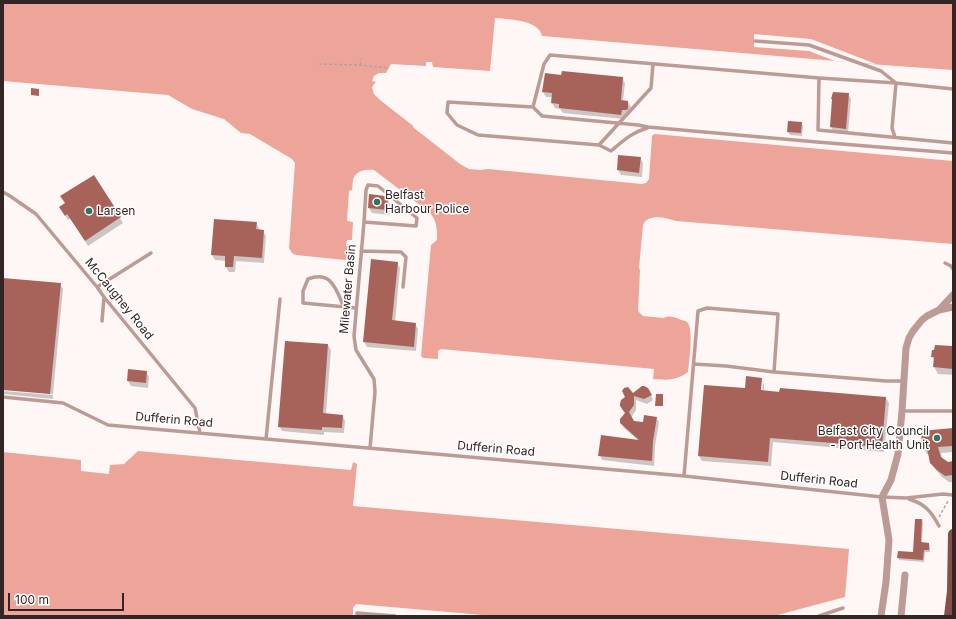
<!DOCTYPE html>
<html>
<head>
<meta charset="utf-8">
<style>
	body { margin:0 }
	#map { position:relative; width:956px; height:619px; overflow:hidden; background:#fef7f5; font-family:Inter,sans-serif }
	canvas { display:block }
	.frame { position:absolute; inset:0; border:4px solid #322523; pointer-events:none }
	.scale { position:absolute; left:8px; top:593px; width:116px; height:18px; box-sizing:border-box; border:2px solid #322523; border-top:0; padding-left:5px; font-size:12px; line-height:14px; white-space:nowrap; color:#322523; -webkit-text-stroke:3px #fff; paint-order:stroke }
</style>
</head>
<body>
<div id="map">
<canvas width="956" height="619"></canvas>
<div class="frame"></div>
<div class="scale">100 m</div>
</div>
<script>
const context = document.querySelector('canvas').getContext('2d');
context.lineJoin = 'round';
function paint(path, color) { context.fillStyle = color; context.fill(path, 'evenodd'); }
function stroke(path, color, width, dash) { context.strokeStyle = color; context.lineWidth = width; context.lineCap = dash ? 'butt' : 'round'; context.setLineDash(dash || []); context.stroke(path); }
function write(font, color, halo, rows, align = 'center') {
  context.font = font + ' Inter,sans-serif'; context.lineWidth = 3; context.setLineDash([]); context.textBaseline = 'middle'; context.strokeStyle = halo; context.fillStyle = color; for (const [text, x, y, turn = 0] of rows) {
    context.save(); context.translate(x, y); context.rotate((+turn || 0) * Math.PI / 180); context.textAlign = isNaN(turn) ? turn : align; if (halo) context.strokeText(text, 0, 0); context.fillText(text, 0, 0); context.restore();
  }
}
const water = new Path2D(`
	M3 3H953V70L883 65 542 36C541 34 541 32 539 30 532 20 506 19 495 18L490 71 433 67 432 62H426V66L391 64 386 73H379L374 76 372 81 376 82 372 87 374 94 380 100 412 125 414 128 460 164 469 169 480 170 488 169 642 184 646 183 649 179 652 136 653 135 655 134 953 161V244L676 221C666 218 648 213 643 225L639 268 640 270 638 311 643 316 664 318C669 315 674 317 679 319 682 321 685 320 687 322 694 328 689 363 688 372 676 381 668 380 653 379L654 369 441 349 438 351V359L423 358 421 356 431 245 437 240C437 229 437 220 429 212L374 170C367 169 358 170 354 177 352 181 353 186 352 190L349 191 347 221 353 222 352 240H347L346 246 351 247C351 253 351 257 345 260L296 255 292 253 289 248 295 163 292 159 250 134 241 133 224 119 192 109 168 95 3 81Z
	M138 451 351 470 353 462 357 464 353 506 849 549 845 597 774 616H494L356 604 353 608V616H3V452L81 460V471L109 474 110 465 124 464Z`);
const pier = new Path2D(`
	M754 34 811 39 876 64 835 61 809 51 754 47Z`);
const shadow = new Path2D(`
	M622 78 625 83 623 101 628 102 631 107 630 114 629 115H624V119L563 113 560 109 555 108 552 103 553 97H546L543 92Z
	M833 93 848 94 851 99 848 133 834 132 831 127 833 101 832 99Z
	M801 123 803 126 802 136 790 135 788 132Z
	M619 156 640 158 643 163 642 177 621 175 618 170Z
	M94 176 123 223 88 246 71 218 68 220 63 212 66 204Z
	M387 199 390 204 389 215 372 213 369 208Z
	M256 223 259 228V230L263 231 266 236 264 263 236 261 235 272H229L226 267V261L215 260 212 255Z
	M397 263 400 268 395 322 415 324 418 329 416 351 367 347 364 342Z
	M3 279 60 284 63 289 53 394 3 389Z
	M328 345 331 350 326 414 343 416 345 421 344 433 324 432V435L282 431 279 426Z
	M953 347V375L938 374 934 367 935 361 932 357Z
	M146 372 149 377 148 388 131 386 128 381Z
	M761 379 764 384V391L886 398 889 403 884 452 773 442 771 466 702 461 699 456 746 389ZM761 382H763L762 395H760Z
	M3 391 53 395V399L3 394Z
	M650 393 653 400 647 404 636 400V410L631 418 633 422 644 424 656 418 659 422 655 446 654 466 602 460 600 455 639 441 624 428 621 423 626 413 633 394Z
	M953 429V452L941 453 942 459 948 463 953 462V482H949L942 477 935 469 931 462 929 454H927L923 448Z
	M922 520 923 522 922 543 929 544 930 546V552H925L924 562 899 560 898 557 914 553Z`);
const building = new Path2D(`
	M562 71 623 77 621 100 628 101V109L626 110H622L621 115 559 108V104L551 103 552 93 542 92 545 73 561 75Z
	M31 88 39 89V96L31 95Z
	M833 92 849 93 846 129 830 127 832 99H831Z
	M788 121 802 122 801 133 787 132Z
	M618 155 641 157 639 173 617 170Z
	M94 175 121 217 85 241 67 214 65 216 59 207 65 203 60 196Z
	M369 194 385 196 388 198 387 210 368 208Z
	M214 219 257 222 256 229 264 230 262 258 234 256 233 267H225V256L211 255Z
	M371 259 398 262 392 320 416 323 414 347 363 342Z
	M3 278 61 283 50 394 3 390Z
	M285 341 328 344 323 413 343 415 342 428 322 427V430L278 427Z
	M935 345 953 346V369L933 367 934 357H931L932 350H934Z
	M128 369 147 371 146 383 127 381Z
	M746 376 762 378 761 390 779 392 780 388 886 397 882 447 770 438 768 462 698 456 704 385 745 388Z
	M642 386H644L648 388 652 395 644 399 634 396V405L629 412 634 421 643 422 644 415 657 417 653 441 652 461 598 456 601 435 639 440 620 423V419L625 413 620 406V404L621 400 625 397 622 391 624 388 628 387 633 393Z
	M656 394H663V406H655Z
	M953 428V446L938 447 941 457 948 462 953 461V475L945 476 937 470 930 463 927 448H922L921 431Z
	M915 519H922L921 542 929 543V550H924L923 560 897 558 898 551 913 552Z`);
const path = new Path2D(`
	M319 64 359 65 389 68
	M360 65 361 59
	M939 517 948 501`);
const service = new Path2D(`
	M755 41 809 45 881 71 896 83 892 128 895 137
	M653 64 651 88 599 145 478 135 457 125 447 113 448 102 533 107 542 116 638 125 648 127 817 142 953 153
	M819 78 818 130 953 143
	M533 107 544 64 550 55 819 78 896 83 953 89
	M599 145 611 151C624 140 631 133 647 128
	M3 192 10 196 36 214 97 287 104 297 195 408 200 433
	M364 222 416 226 417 218 378 186 368 185 366 190 364 222 354 336 356 350 374 379 375 392 370 448
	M361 251 401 252 406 257 403 287
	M945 263 951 266 953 269
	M97 287 151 253
	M344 307C336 290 332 270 308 279L303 291V303L356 308
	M102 321 104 297
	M694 364 726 366 774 372
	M3 397 63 403 108 425 684 476 882 497 906 498 943 494 953 495
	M902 411H953
	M266 439 280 299
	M684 476 698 311 707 308 778 314 774 372 886 381H904
	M909 499C925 504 931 511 939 526
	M357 616V613L395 616
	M819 616 843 608`);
const minor = new Path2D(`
	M939 310 953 295
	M881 616 886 582 889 540 882 497 891 480 898 454 902 411 906 348 909 338 913 331 922 320 927 316 939 310 953 307
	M901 616 905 575`);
const primary = new Path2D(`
	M949 616 952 591 953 534`);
const markers = [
	[377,202,4,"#307467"],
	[89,211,4,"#307467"],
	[937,438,4,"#307467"]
];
const poiNames = [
	["Belfast",385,195],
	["Harbour Police",385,209],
	["Larsen",97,211],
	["Belfast City Council",929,431,"right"],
	["- Port Health Unit",929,445,"right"]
];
const streetNames = [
	["Milewater Basin",348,289,-85],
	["McCaughey Road",119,299,51],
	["Dufferin Road",174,420,5],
	["Dufferin Road",496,449,5],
	["Dufferin Road",819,480,6]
];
paint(water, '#eda499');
paint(pier, '#fef7f5');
paint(shadow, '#0003');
paint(building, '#a7635a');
stroke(path, '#ada4a2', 1.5, [3, 2]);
stroke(service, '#bc9b96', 3.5);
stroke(minor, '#bc9b96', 7);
stroke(primary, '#854e46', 10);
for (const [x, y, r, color] of markers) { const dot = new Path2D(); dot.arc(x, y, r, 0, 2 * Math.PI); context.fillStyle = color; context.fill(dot); stroke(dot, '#fff', 1.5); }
write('12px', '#322523', '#fff', poiNames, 'left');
write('12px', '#322523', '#fff', streetNames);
</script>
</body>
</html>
